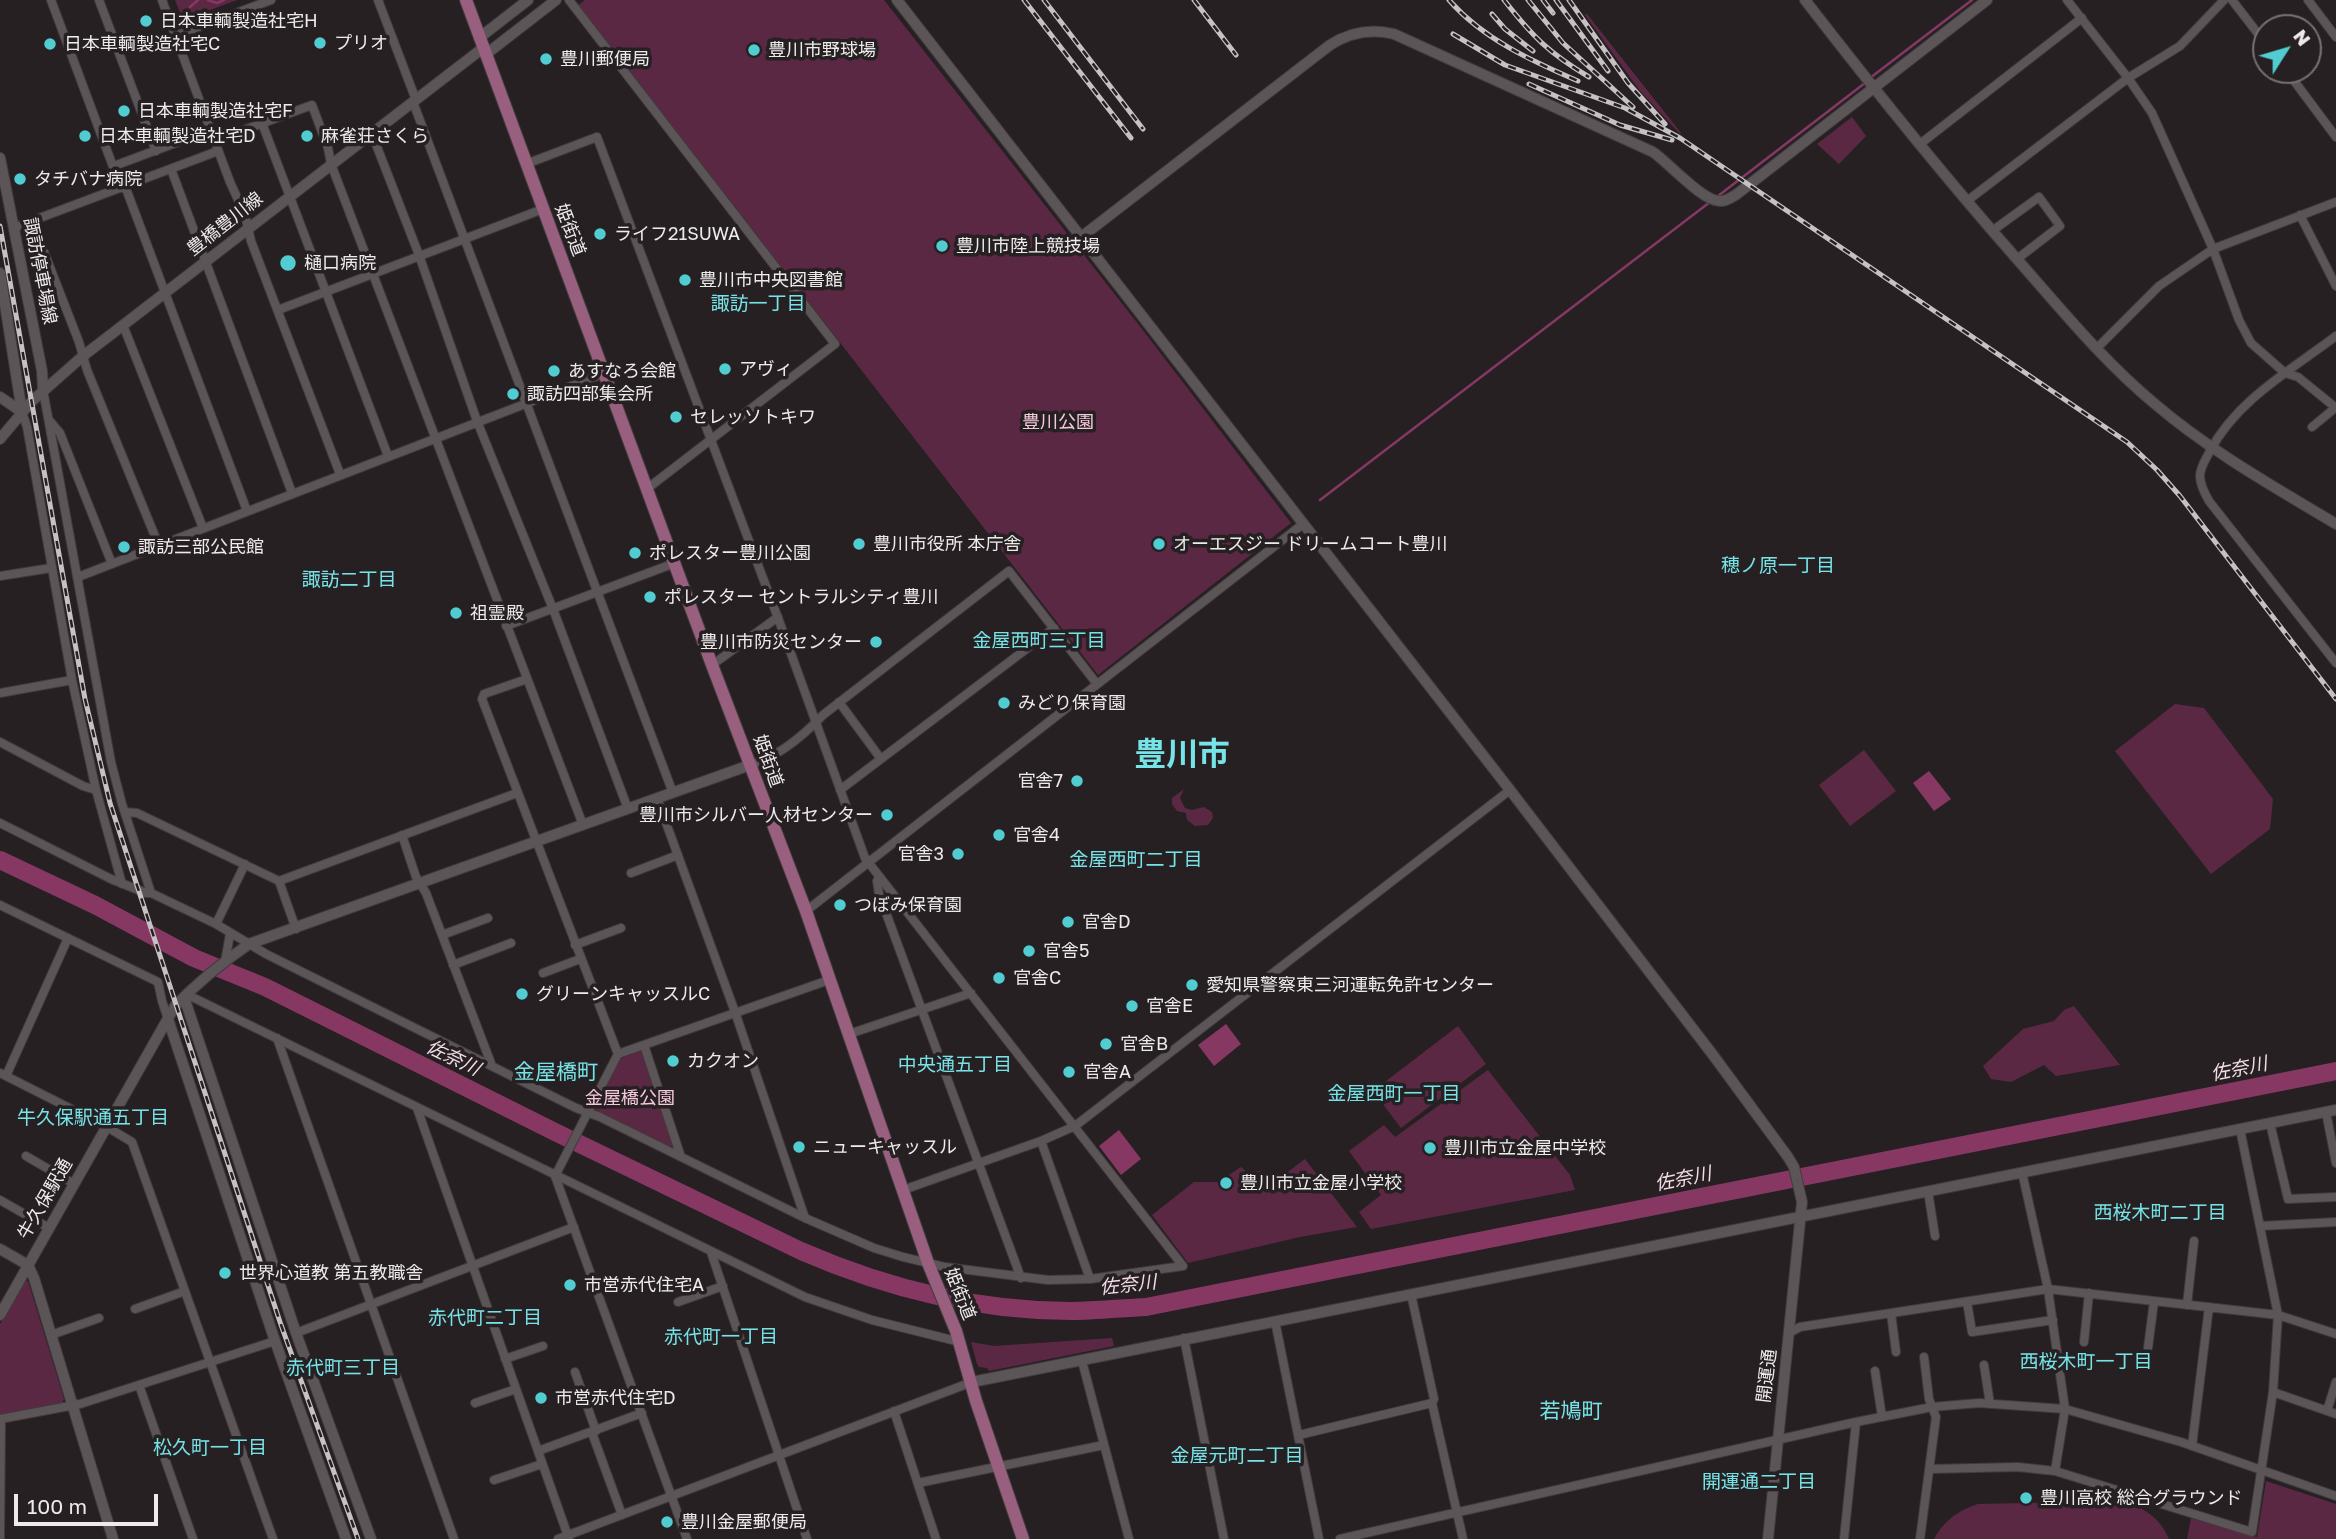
<!DOCTYPE html>
<html>
<head>
<meta charset="utf-8">
<style>
	body { margin:0 }
	#map { position:relative; width:2336px; height:1539px; overflow:hidden; background:#262023; font-family:"Golos Text",sans-serif }
	canvas { display:block }
	.north { position:absolute; left:2252px; top:14px; width:70px; height:70px; box-sizing:border-box; background:#262023; border:2px solid #767173; border-radius:50%; rotate:53deg; font-size:19px; font-weight:700; line-height:28px; text-align:center; color:#edeaeb }
	.north::after { content:''; display:block; margin:auto; width:24px; height:32px; background:#51ccd1; clip-path:polygon(50% 0,100% 100%,50% 72%,0 100%) }
	.scale { position:absolute; left:14px; top:1494px; width:144px; height:32px; box-sizing:border-box; border:4px solid #edeaeb; border-top:0; padding-left:9px; font-size:21px; line-height:24px; white-space:nowrap; color:#edeaeb; -webkit-text-stroke:5px #262023; paint-order:stroke }
</style>
</head>
<body>
<div id="map">
<canvas width="2336" height="1539"></canvas>
<div class="north">N</div>
<div class="scale">100 m</div>
</div>
<script>
const context = document.querySelector('canvas').getContext('2d');
context.lineJoin = 'round';
function paint(path, color) { context.fillStyle = color; context.fill(path, 'evenodd'); }
function stroke(path, color, width, dash) { context.strokeStyle = color; context.lineWidth = width; context.lineCap = dash ? 'butt' : 'round'; context.setLineDash(dash || []); context.stroke(path); }
function write(font, color, halo, rows, align = 'center') {
  context.font = font + ' "Golos Text","Noto Sans JP",sans-serif'; context.lineWidth = 7; context.setLineDash([]); context.textBaseline = 'middle'; context.strokeStyle = halo; context.fillStyle = color; for (const [text, x, y, turn = 0] of rows) {
    context.save(); context.translate(x, y); context.rotate((+turn || 0) * Math.PI / 180); context.textAlign = isNaN(turn) ? turn : align; if (halo) context.strokeText(text, 0, 0); context.fillText(text, 0, 0); context.restore();
  }
}
const green = new Path2D(`
	M175 0H237L183 20Z
	M585 0H884L1142 329 1291 523 1098 675 578 5Z
	M1587 14 1681 133 1680 134 1640 91 1585 15Z
	M1852 117 1866 136 1839 164 1817 144Z
	M2175 704 2204 708 2273 799 2270 829 2211 874 2115 751Z
	M1864 750 1896 791 1850 826 1819 785Z
	M1184 789 1180 798 1185 808 1192 810 1204 807 1212 812 1213 818 1208 825 1195 826 1187 820 1186 813 1177 811 1172 804V798Z
	M2074 1006 2120 1065 2056 1076 2044 1065 2011 1082 1991 1079 1983 1066 2023 1029 2054 1021 2064 1010Z
	M1458 1026 1486 1064 1401 1128 1373 1091Z
	M639 1051 643 1053 673 1145 670 1147 597 1112 595 1108 620 1059Z
	M1488 1070 1570 1175 1575 1190 1371 1229 1359 1212 1381 1195 1349 1151 1384 1125 1395 1137Z
	M1305 1159 1357 1227 1300 1237 1188 1263 1152 1215 1194 1182H1218L1241 1167 1247 1172 1261 1171 1272 1184Z
	M25 1281H28L64 1399 62 1403 0 1415V1324Z
	M1112 1338 1114 1346 989 1371 987 1368 979 1367 977 1364 971 1342 994 1346Z
	M2266 1481 2336 1504V1539H2187L2191 1518 2257 1537Z
	M2120 1501C2142 1506 2160 1517 2169 1539H1934C1945 1520 1957 1511 1978 1504Z`);
const water = new Path2D(`
	M1929 771 1951 799 1934 811 1913 783Z
	M1226 1024 1241 1044 1214 1066 1198 1045Z
	M1119 1130 1141 1159 1121 1175 1099 1146Z`);
const stream = new Path2D(`
	M208 0 217 3 224 0
	M190 7 198 0
	M1870 78 1972 0
	M1718 196 1865 83
	M1320 500 1710 202`);
const river = new Path2D(`
	M0 860 95 905 194 958 265 987 557 1133 801 1251C886 1288 977 1311 1071 1311 1096 1311 1121 1308 1146 1307L2336 1071`);
const street = new Path2D(`
	M51 0 121 188
	M99 0 156 151
	M162 0 230 182 245 215 251 241 340 474
	M378 0 416 100
	M569 0 835 344 648 488
	M2067 0 2128 78 2152 113 2213 249 2239 320 2251 343 2285 373 2298 377 2336 408
	M2232 0 2266 44
	M2308 0 2336 37
	M175 36 271 0
	M2286 70 2336 137
	M413 102 673 793
	M262 123 388 456
	M372 134 419 255 477 421 553 609 628 809
	M214 141 312 105 328 148 331 164 583 825
	M1920 144 2082 18
	M114 166 210 130
	M171 169 292 493
	M125 186 247 511
	M1967 201 2128 78 2180 46 2224 0
	M2300 215 2336 286
	M32 221 79 342 87 370 159 546
	M13 228 218 151
	M1992 231 2039 197 2060 226 2017 259
	M278 310 543 209
	M123 325 203 528
	M2336 336C2291 370 2237 400 2210 451 2206 459 2200 467 2200 476 2200 485 2205 494 2209 501L2336 663
	M2096 349 2159 286 2213 249 2336 202
	M43 390 111 762 122 804 151 893
	M22 412 27 427 72 680 96 790 122 884
	M49 420 60 433 112 564
	M2312 427 2335 408
	M0 576 51 568
	M78 577 605 373
	M506 626 675 563
	M712 665 778 617
	M527 679 484 694 482 699 618 1054
	M0 693 72 680
	M839 702 881 759
	M0 742 83 786 96 790
	M750 765C778 757 803 736 823 715L1009 571 1097 684
	M840 790 1054 628
	M657 798 735 1012 805 1218
	M125 812 137 813 279 881 517 793
	M0 823 111 879 146 893H151L216 924 266 954 576 1108 600 1117 805 1218 874 1248 903 1257 945 1267 1048 1280 1090 1279 1183 1266 865 858 781 626 597 137 526 164
	M402 835 416 877 426 893 492 1066
	M631 873 678 855
	M880 877 877 881 879 894 1021 1278
	M279 881 296 929
	M0 905 158 982 162 1001 168 1019
	M806 911 1303 524
	M216 924 245 864
	M442 935 488 918
	M575 945 621 928
	M225 962 230 934
	M453 965 511 943
	M543 973 580 959
	M186 994 805 1297 872 1320 960 1342
	M849 1034 971 993
	M277 1038 454 1539
	M644 1045 681 1157
	M0 1073 107 1127 132 1142 273 1539
	M6 1076 68 938
	M417 1108 569 1539
	M2326 1112 2336 1163
	M2270 1123 2288 1199 2336 1197
	M1041 1141 1090 1279
	M26 1156 74 1184
	M2022 1172 2048 1289 2065 1409 2055 1471
	M903 1190 1041 1141 1075 1126 1510 790
	M1928 1191 1935 1236
	M0 1200 49 1228
	M2260 1226 2336 1222
	M711 1252 807 1539
	M1411 1294 1434 1399 1432 1403 1463 1539
	M678 1302 723 1286
	M1967 1302 1972 1332 2053 1320
	M2187 1305 2194 1241
	M135 1309 185 1291
	M1891 1313 1896 1352
	M1275 1321 1319 1539
	M296 1333 574 1227
	M1789 1333 1800 1327 2048 1289 2278 1315 2336 1334
	M51 1335 99 1318
	M1184 1338 1224 1539
	M2084 1342 2089 1293
	M2148 1348 2154 1301
	M505 1359 543 1346
	M1082 1361 1129 1539
	M1984 1365 1990 1404
	M1875 1371 1882 1417
	M575 1372 596 1431
	M139 1385 193 1539
	M2273 1392 2336 1414
	M475 1403 516 1389
	M894 1411 936 1539
	M2327 1411 2336 1382
	M0 1419 80 1404 275 1341
	M592 1433 622 1515
	M1299 1435 1432 1403
	M2192 1446 2209 1307
	M538 1451 642 1413
	M1930 1469 2018 1467 2055 1471 2252 1532 2273 1392 2278 1315 2240 1129
	M494 1480 542 1464
	M918 1483 1104 1445
	M0 1539 1 1419
	M558 1539 972 1382
	M687 1539 555 1176 618 1054 829 980
	M1340 1539 1856 1422 1932 1407 1979 1403 2065 1409 2181 1442 2336 1496
	M1844 1539 1856 1422
	M1920 1539 1936 1417 1929 1399 1924 1357`);
const secondary = new Path2D(`
	M897 0 1510 790 1713 1055 1788 1157 1794 1167 1802 1202 1768 1539
	M1805 0C1873 88 1943 175 2016 258 2061 309 2103 361 2155 404 2210 451 2274 487 2336 524
	M479 38 528 0
	M485 55 556 0
	M0 158 42 371 43 390
	M1080 238 1330 45C1350 32 1370 28 1394 34L1653 152C1669 163 1704 203 1721 201 1727 201 1732 197 1737 194L1987 0
	M0 273 22 412
	M0 397 22 412
	M0 439 32 401 83 356 483 48
	M184 997 296 1333 371 1539
	M168 1019 275 1341 346 1539
	M0 1249 28 1265 34 1278 113 1539
	M0 1315 175 1006C198 982 223 962 249 944L750 765
	M972 1382 2336 1110`);
const primary = new Path2D(`
	M466 0 712 665 806 911 928 1263 956 1331 976 1401 1023 1539`);
const rail = new Path2D(`
	M1024 0 1131 138
	M1044 0 1143 129
	M1194 0 1236 55
	M1449 0C1483 39 1532 61 1578 81
	M1504 0C1533 37 1549 53 1589 77
	M1528 0 1563 43 1633 107
	M1543 0 1553 13
	M1556 0 1608 71
	M1569 0 1628 83 1665 124
	M1492 14 1505 29 1533 51
	M1453 34 1505 65 1625 108 1680 138 2127 442 2157 470 2180 496 2336 699
	M1529 84 1620 125 1672 140
	M0 226 85 699 110 803 280 1322 358 1539`);
const markers = [
	[146,21,7,"#51ccd1"],
	[320,43,7,"#51ccd1"],
	[50,44,7,"#51ccd1"],
	[754,50,7,"#51ccd1"],
	[546,59,7,"#51ccd1"],
	[124,111,7,"#51ccd1"],
	[85,136,7,"#51ccd1"],
	[307,136,7,"#51ccd1"],
	[20,179,7,"#51ccd1"],
	[600,234,7,"#51ccd1"],
	[942,246,7,"#51ccd1"],
	[288,263,9,"#51ccd1"],
	[685,280,7,"#51ccd1"],
	[725,369,7,"#51ccd1"],
	[554,371,7,"#51ccd1"],
	[513,394,7,"#51ccd1"],
	[676,417,7,"#51ccd1"],
	[859,544,7,"#51ccd1"],
	[1159,544,7,"#51ccd1"],
	[124,547,7,"#51ccd1"],
	[635,553,7,"#51ccd1"],
	[650,597,7,"#51ccd1"],
	[456,613,7,"#51ccd1"],
	[876,642,7,"#51ccd1"],
	[1004,703,7,"#51ccd1"],
	[1077,781,7,"#51ccd1"],
	[887,815,7,"#51ccd1"],
	[999,835,7,"#51ccd1"],
	[958,854,7,"#51ccd1"],
	[840,905,7,"#51ccd1"],
	[1068,922,7,"#51ccd1"],
	[1029,951,7,"#51ccd1"],
	[999,978,7,"#51ccd1"],
	[1192,985,7,"#51ccd1"],
	[522,994,7,"#51ccd1"],
	[1132,1006,7,"#51ccd1"],
	[1106,1044,7,"#51ccd1"],
	[673,1061,7,"#51ccd1"],
	[1069,1072,7,"#51ccd1"],
	[799,1147,7,"#51ccd1"],
	[1430,1148,7,"#51ccd1"],
	[1226,1183,7,"#51ccd1"],
	[225,1273,7,"#51ccd1"],
	[570,1285,7,"#51ccd1"],
	[541,1398,7,"#51ccd1"],
	[2026,1498,7,"#51ccd1"],
	[667,1522,7,"#51ccd1"]
];
const poiNames = [
	["日本車輌製造社宅H",160,21],
	["プリオ",334,43],
	["日本車輌製造社宅C",64,44],
	["豊川市野球場",768,50],
	["豊川郵便局",560,59],
	["日本車輌製造社宅F",138,111],
	["日本車輌製造社宅D",99,136],
	["麻雀荘さくら",321,136],
	["タチバナ病院",34,179],
	["ライフ21SUWA",614,234],
	["豊川市陸上競技場",956,246],
	["樋口病院",304,263],
	["豊川市中央図書館",699,280],
	["アヴィ",739,369],
	["あすなろ会館",568,371],
	["諏訪四部集会所",527,394],
	["セレッソトキワ",690,417],
	["豊川市役所 本庁舎",873,544],
	["オーエスジー ドリームコート豊川",1173,544],
	["諏訪三部公民館",138,547],
	["ポレスター豊川公園",649,553],
	["ポレスター セントラルシティ豊川",664,597],
	["祖霊殿",470,613],
	["豊川市防災センター",862,642,"right"],
	["みどり保育園",1018,703],
	["官舎7",1063,781,"right"],
	["豊川市シルバー人材センター",873,815,"right"],
	["官舎4",1013,835],
	["官舎3",944,854,"right"],
	["つぼみ保育園",854,905],
	["官舎D",1082,922],
	["官舎5",1043,951],
	["官舎C",1013,978],
	["愛知県警察東三河運転免許センター",1206,985],
	["グリーンキャッスルC",536,994],
	["官舎E",1146,1006],
	["官舎B",1120,1044],
	["カクオン",687,1061],
	["官舎A",1083,1072],
	["ニューキャッスル",813,1147],
	["豊川市立金屋中学校",1444,1148],
	["豊川市立金屋小学校",1240,1183],
	["世界心道教 第五教職舎",239,1273],
	["市営赤代住宅A",584,1285],
	["市営赤代住宅D",555,1398],
	["豊川高校 総合グラウンド",2040,1498],
	["豊川金屋郵便局",681,1522]
];
const streetNames = [
	["豊橋豊川線",225,224,-38],
	["姫街道",570,230,69],
	["諏訪停車場線",40,271,79],
	["姫街道",768,761,70],
	["牛久保駅通",45,1199,-60],
	["姫街道",960,1294,68],
	["開運通",1767,1376,-83]
];
const parkNames = [
	["豊川公園",1058,422],
	["金屋橋公園",630,1098]
];
const neighbourhoodNames = [
	["諏訪一丁目",758,304],
	["穂ノ原一丁目",1778,566],
	["諏訪二丁目",349,580],
	["金屋西町三丁目",1039,641],
	["金屋西町二丁目",1136,860],
	["中央通五丁目",955,1065],
	["金屋西町一丁目",1394,1094],
	["牛久保駅通五丁目",93,1118],
	["西桜木町二丁目",2160,1213],
	["赤代町二丁目",485,1318],
	["赤代町一丁目",721,1337],
	["西桜木町一丁目",2086,1362],
	["赤代町三丁目",343,1368],
	["松久町一丁目",210,1448],
	["金屋元町二丁目",1237,1456],
	["開運通二丁目",1759,1482]
];
const waterNames = [
	["佐奈川",453,1058,26],
	["佐奈川",2239,1069,-11],
	["佐奈川",1683,1179,-11],
	["佐奈川",1128,1285,-6]
];
const quarterNames = [
	["金屋橋町",556,1072],
	["若鳩町",1571,1411]
];
const townNames = [
	["豊川市",1182,755]
];
paint(green, '#5b2844');
paint(water, '#863863');
stroke(stream, '#863863', 2.5);
stroke(river, '#863863', 18);
stroke(street, '#403b3d', 10);
stroke(secondary, '#403b3d', 12);
stroke(primary, '#403b3d', 14);
stroke(street, '#5c5558', 8);
stroke(secondary, '#5c5558', 10);
stroke(primary, '#995f7e', 12);
stroke(rail, '#c6c2c4', 5);
stroke(rail, '#262023', 2.5, [8]);
for (const [x, y, r, color] of markers) { const dot = new Path2D(); dot.arc(x, y, r, 0, 2 * Math.PI); context.fillStyle = color; context.fill(dot); stroke(dot, '#262023', 2.5); }
write('18px', '#edeaeb', '#262023', poiNames, 'left');
write('18px', '#edeaeb', '#262023', streetNames);
write('18px', '#f6c8dd', '#262023', parkNames);
write('19px', '#76e3e7', '#262023', neighbourhoodNames);
write('italic 19px', '#f3dce6', '#262023', waterNames);
write('21px', '#76e3e7', '#262023', quarterNames);
write('bold 32px', '#76e3e7', '#262023', townNames);
</script>
</body>
</html>
